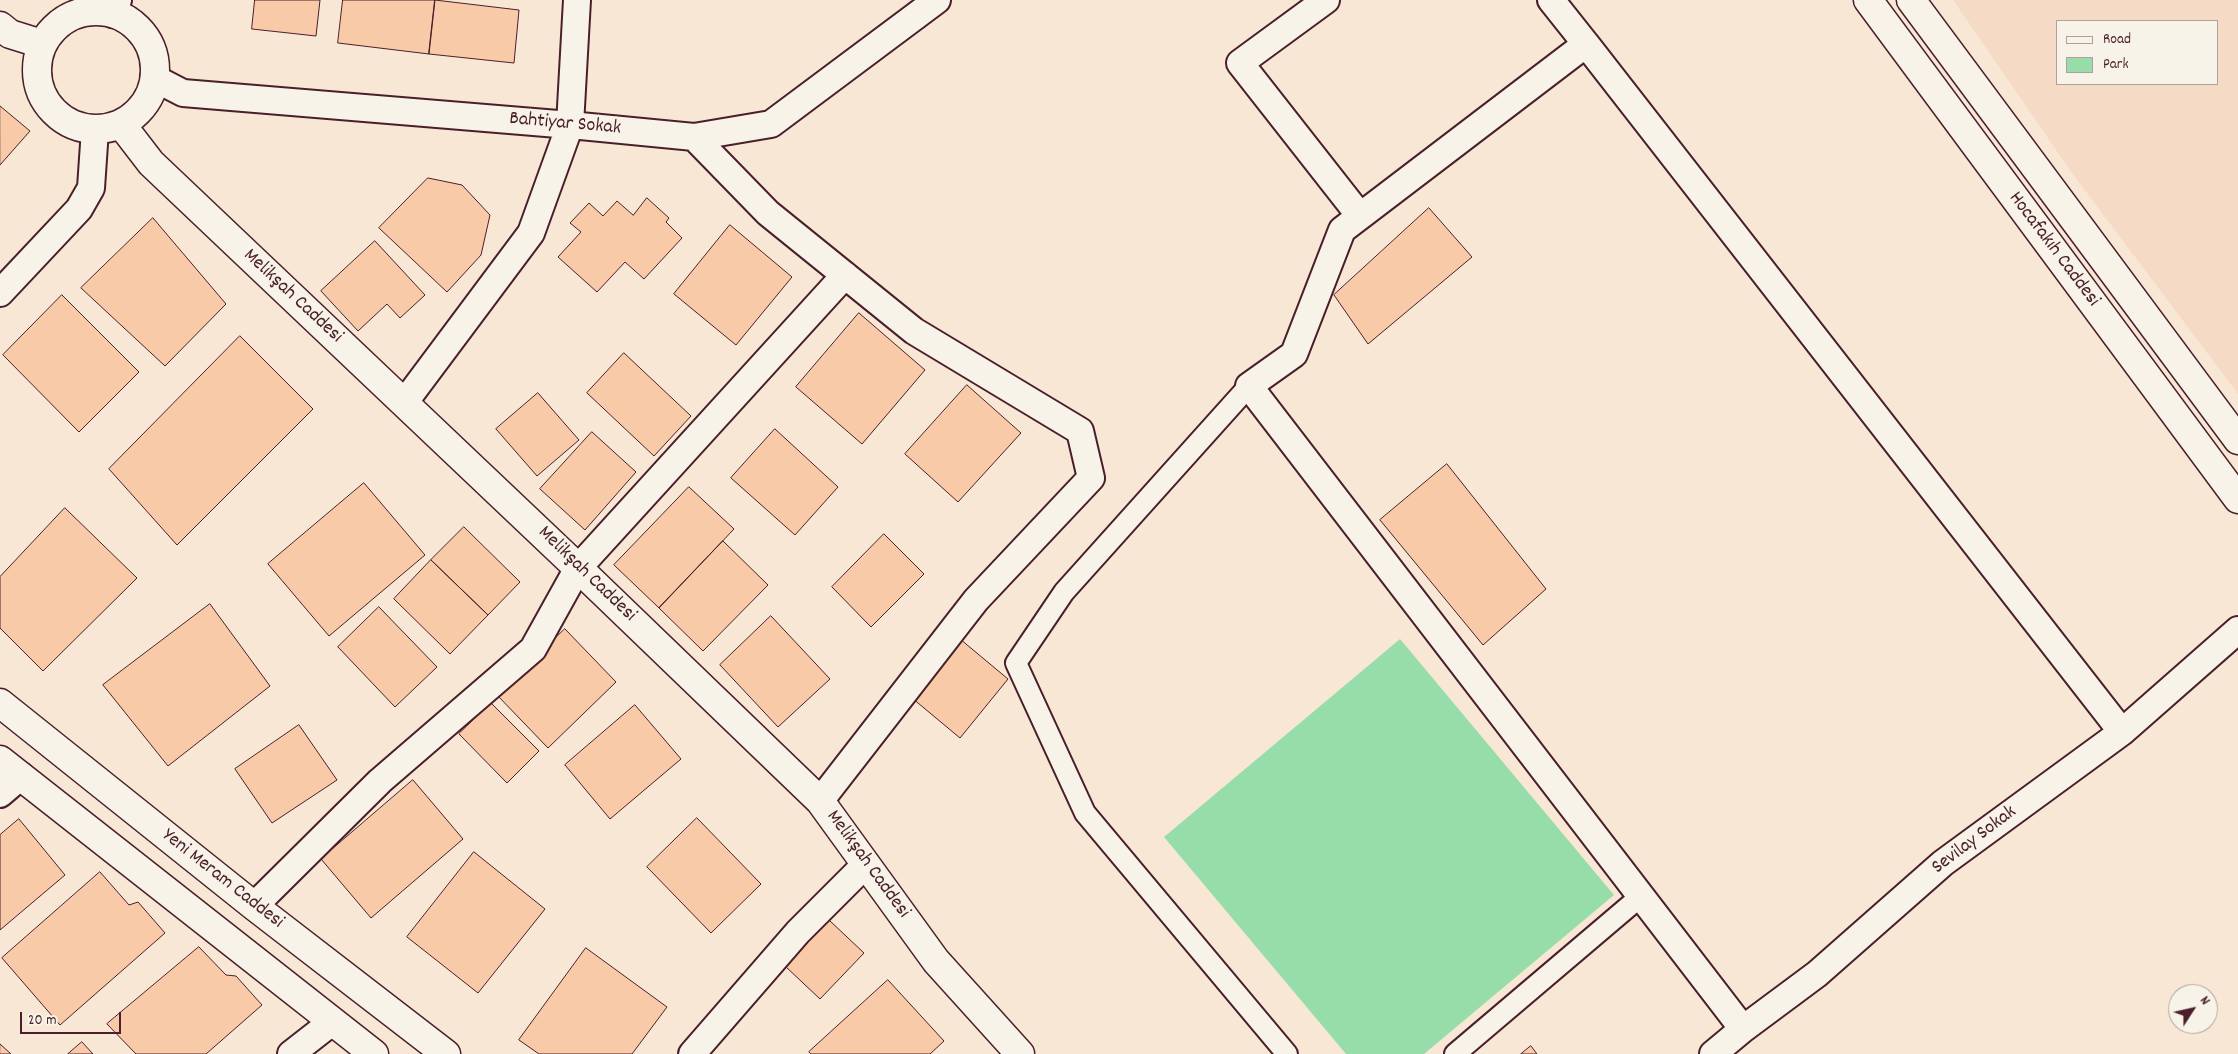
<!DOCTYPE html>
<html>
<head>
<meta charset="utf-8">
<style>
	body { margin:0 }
	#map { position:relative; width:2238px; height:1054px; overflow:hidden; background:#f8e7d5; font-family:Dekko,sans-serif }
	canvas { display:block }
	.legend { position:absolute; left:2056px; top:20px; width:162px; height:65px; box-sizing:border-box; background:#f7f3e8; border:1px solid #b29e9c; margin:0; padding:6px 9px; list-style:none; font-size:15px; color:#4a1f2b }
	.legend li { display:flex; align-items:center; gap:10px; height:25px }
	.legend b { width:25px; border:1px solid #b29e9c }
	.north { position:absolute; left:2168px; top:984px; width:50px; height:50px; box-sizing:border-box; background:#f7f3e8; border:1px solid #b29e9c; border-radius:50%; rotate:55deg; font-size:14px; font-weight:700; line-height:20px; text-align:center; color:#4a1f2b }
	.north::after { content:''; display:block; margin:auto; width:18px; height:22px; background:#4a1f2b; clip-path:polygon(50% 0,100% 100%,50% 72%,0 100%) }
	.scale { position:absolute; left:20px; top:1012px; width:101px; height:22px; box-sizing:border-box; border:2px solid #4a1f2b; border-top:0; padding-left:6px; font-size:15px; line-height:18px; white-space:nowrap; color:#4a1f2b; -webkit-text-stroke:4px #f7f3e8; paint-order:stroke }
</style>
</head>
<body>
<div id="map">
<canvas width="2238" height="1054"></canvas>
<ul class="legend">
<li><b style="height:6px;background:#f7f3e8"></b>Road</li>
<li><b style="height:14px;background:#97dda9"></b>Park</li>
</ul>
<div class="north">N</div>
<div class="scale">20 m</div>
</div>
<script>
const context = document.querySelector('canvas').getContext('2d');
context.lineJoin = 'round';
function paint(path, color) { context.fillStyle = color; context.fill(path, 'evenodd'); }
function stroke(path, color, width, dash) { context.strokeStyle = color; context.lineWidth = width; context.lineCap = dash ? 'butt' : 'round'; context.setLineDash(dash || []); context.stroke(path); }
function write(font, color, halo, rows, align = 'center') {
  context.font = font + ' Dekko,sans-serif'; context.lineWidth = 4.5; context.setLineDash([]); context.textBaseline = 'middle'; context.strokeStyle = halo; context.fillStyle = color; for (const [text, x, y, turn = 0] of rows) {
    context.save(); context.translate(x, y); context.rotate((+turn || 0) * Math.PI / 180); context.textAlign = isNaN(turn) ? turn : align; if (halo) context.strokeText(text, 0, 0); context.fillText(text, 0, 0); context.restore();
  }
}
const built = new Path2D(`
	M1953 0H2238V394L2072 173ZM2057 21H2217V84H2057Z`);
const green = new Path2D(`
	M1400 639 1614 895 1424 1054H1346L1164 837Z`);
const building = new Path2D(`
	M255 0H320L316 36 252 29Z
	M343 0H435L429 54 338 43Z
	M435 0 519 10 514 63 429 54Z
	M0 106 30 131 0 165Z
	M428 178 462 185 490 215 481 255 447 292 379 228Z
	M647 198 669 218 666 222 682 238 644 279 625 262 597 292 558 257 581 232 570 223 589 203 603 216 617 201 633 215Z
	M1429 208 1472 257 1368 344 1334 295Z
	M153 218 226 304 165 366 81 288Z
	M730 225 792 277 736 345 674 294Z
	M375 241 425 295 400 318 387 304 358 331 321 291Z
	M62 295 139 372 79 432 3 355Z
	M859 313 925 370 862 444 796 387Z
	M240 336 313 409 177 545 109 469Z
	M624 353 691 416 654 456 587 393Z
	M967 385 1021 433 958 502 905 454Z
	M538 393 579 440 537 476 496 429Z
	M775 429 838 487 795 535 731 478Z
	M592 432 636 472 585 530 540 489Z
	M1447 464 1546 589 1483 645 1380 520Z
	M364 483 425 555 329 636 268 564Z
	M689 487 734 529 659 608 614 565Z
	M65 508 137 578 43 671 0 628V577Z
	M464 527 520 582 488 615 431 560Z
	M884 534 924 574 871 627 832 587Z
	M723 541 768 585 703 651 659 608Z
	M431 560 488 615 450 654 394 599Z
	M210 604 270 686 168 766 103 685Z
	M379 607 437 667 395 707 338 647Z
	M771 616 830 679 778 727 720 665Z
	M565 629 616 682 548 748 497 695Z
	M960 639 1008 679 960 738 912 698Z
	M491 703 539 751 507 783 459 734Z
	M635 705 681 759 610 819 565 765Z
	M299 725 337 780 272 823 235 769Z
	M413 780 463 839 371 918 321 859Z
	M697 818 761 884 711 933 647 867Z
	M19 819 65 875 0 930V835Z
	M474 852 545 909 478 993 407 937Z
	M100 872 129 905 138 902 165 933 60 1025 2 958Z
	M829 920 864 953 820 999 785 966Z
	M199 947 226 975 236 976 262 1005 206 1054H136L107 1024Z
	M586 948 667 1007 632 1054H539L519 1040Z
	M888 980 944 1041 930 1054H811L809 1052Z
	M82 1042 93 1054H68Z
	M0 1044 11 1054H0Z
	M1531 1046 1537 1054H1521Z`);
const pedestrian = new Path2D(`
	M1249 386 1064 592 1016 663 1085 813 1287 1054
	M1455 1054 1641 896`);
const minor = new Path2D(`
	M1326 0 1240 63 1360 216
	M1551 0 1586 44
	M113 14 118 0
	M154 78 183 93 570 125 694 137 771 124 937 0
	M694 137 768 213 914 331 1080 431 1091 478 976 600 820 801
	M0 293 79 209 91 188 95 129
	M404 403 531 233 570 125 577 0
	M0 794 21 776
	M254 906 380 781 533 649 578 568 845 275
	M1743 1029 1249 386 1294 354 1342 230 1586 44 2122 732
	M291 1054 332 1022
	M692 1054 798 932 866 864
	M1713 1054 1743 1029 1817 974 1943 863 2122 732 2238 630`);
const tertiary = new Path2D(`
	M1868 0 2238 499
	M1911 0 2238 440
	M37 70a59 59 0 1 1 118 0a59 59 0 1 1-118 0Z
	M0 26 10 34 42 44
	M121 124 151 163 578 568 820 801 936 961 1020 1054`);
const secondary = new Path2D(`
	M0 703 254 906 446 1054
	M0 760 374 1054`);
const streetNames = [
	["Bahtiyar Sokak",565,125,5],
	["Hocafakıh Caddesi",2053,250,53],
	["Melikşah Caddesi",292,297,43],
	["Melikşah Caddesi",586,575,44],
	["Sevilay Sokak",1975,841,-37],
	["Melikşah Caddesi",867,865,54],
	["Yeni Meram Caddesi",222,880,38]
];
paint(built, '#f5dac5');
paint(green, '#97dda9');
paint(building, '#f9caa8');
stroke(building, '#4a1f2b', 1);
stroke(pedestrian, '#4a1f2b', 24);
stroke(minor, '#4a1f2b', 30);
stroke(tertiary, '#4a1f2b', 31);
stroke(secondary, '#4a1f2b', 31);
stroke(pedestrian, '#f7f3e8', 20);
stroke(minor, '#f7f3e8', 26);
stroke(tertiary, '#f7f3e8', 28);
stroke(secondary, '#f7f3e8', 28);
write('20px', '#4a1f2b', '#f7f3e8', streetNames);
</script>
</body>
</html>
